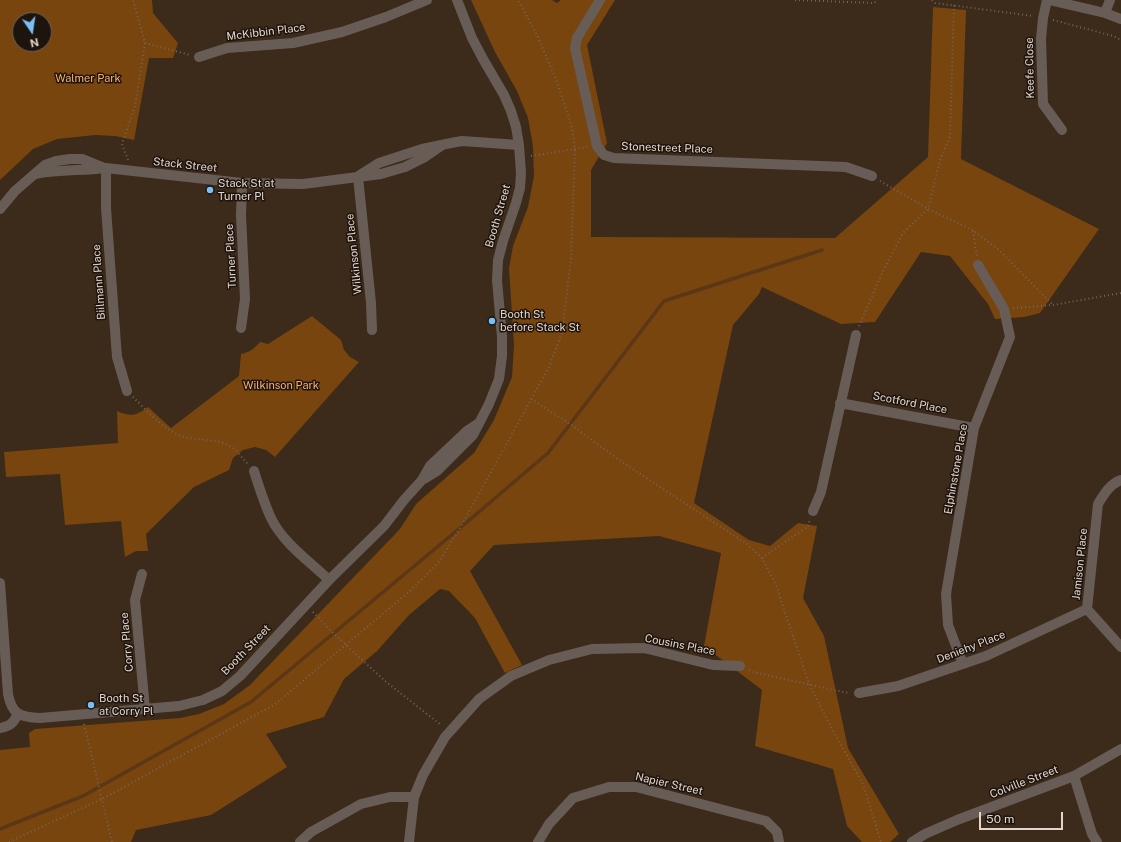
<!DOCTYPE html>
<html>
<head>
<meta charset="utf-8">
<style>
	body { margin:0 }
	#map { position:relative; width:1121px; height:842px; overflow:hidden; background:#3c2a1a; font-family:"Public Sans",sans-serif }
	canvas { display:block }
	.north { position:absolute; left:12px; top:12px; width:40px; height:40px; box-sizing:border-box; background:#1d140d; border:1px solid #6c6159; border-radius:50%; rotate:167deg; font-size:11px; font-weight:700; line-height:16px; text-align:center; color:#e2d5cc }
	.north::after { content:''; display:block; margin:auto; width:14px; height:18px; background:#79bff8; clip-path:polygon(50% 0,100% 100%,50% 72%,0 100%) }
	.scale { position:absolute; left:979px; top:812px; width:84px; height:18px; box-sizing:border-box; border:2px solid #e2d5cc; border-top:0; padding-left:5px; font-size:12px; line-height:14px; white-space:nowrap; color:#e2d5cc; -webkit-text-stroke:3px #1d140d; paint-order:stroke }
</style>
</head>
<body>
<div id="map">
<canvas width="1121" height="842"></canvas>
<div class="north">N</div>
<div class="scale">50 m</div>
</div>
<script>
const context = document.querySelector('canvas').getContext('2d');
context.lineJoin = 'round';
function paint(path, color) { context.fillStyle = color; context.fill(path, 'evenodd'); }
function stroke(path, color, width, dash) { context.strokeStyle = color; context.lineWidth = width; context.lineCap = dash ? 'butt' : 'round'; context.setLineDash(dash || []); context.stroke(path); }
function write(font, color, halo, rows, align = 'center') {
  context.font = font + ' "Public Sans",sans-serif'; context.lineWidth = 3; context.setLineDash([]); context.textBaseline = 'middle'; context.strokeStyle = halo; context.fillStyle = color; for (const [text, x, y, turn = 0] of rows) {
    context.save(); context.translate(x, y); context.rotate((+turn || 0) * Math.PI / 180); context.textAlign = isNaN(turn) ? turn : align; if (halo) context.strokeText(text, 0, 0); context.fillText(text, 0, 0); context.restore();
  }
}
const green = new Path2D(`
	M0 0H152L153 13 178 43 173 58H149L134 140 115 136 95 135 57 139 33 149 0 180ZM20 20H44V44H20Z
	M471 0H552L557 3 561 0H615L587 45 607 143 591 170V237L835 238 928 157 933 7 966 10 961 159 1099 229 1040 313 1024 317 995 319 988 304 950 256 921 252 875 322 841 324 762 287 759 294 733 325 694 503 749 540 770 546 798 523 817 526 803 598 824 636 848 748 899 834 890 842H862L847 826 833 769 755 746 762 690 704 646 721 553 659 536 494 545 470 571 522 665 505 673 475 618 449 591 440 589 409 615 377 651 344 679 324 717 266 734 287 767 211 815 136 830 131 842H0V750L30 747 29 733 35 729 180 718 199 714 224 704 250 685 400 529 416 504 474 453 494 420 512 377 514 345 509 268 513 246 528 207 534 176 533 146 528 118 517 91 495 52Z
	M312 316 341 340 344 350 350 357 359 362 275 457 266 450 255 447 243 450 233 458 229 470 194 487 146 534 148 551H136L125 557 121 521 65 525 60 474 6 477 4 452 118 443 117 411C131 417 136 416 148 407L171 428 239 376 241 354C250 352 254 349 260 342L268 344Z`);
const stream = new Path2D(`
	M0 829 83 796 251 702 460 528 548 453 664 301 822 250`);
const path = new Path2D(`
	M795 0 874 3 878 0
	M932 0 935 3 1033 16
	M1053 20 1113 36 1121 40
	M145 43 190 55
	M531 156 587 147
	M128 160 122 144 135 106 145 43 133 0
	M880 181 928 209 973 230 1000 251 1053 305
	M973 231 977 256
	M1013 308 1053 305 1121 293
	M859 326 883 271 903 233 928 209 940 160 950 137 954 5
	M133 397C146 410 162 428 179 435 196 442 218 437 233 448 239 453 243 459 248 464
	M531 399 570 424 622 462 747 544 762 558 776 585 809 684 832 729 863 784 881 842
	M762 558 808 526 810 519
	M313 612 333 633 385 681 441 725
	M749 670 753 672 843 692 850 693
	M84 724 112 842
	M9 842 102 799 274 705 410 591 439 562 460 528 549 367 562 333 571 258 575 149 572 127 557 82 537 35 518 0`);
const minor = new Path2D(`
	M600 0 577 38 575 48 597 146 604 155 614 158 846 167 872 176
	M1047 0 1043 18 1041 39 1043 104 1062 130
	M1049 0 1105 13 1121 19
	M1105 13 1110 0
	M199 57 227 48 293 43 342 32 386 17 427 0
	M106 168V208L117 357 127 391
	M35 174C59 169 82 171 106 168L242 183 303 184 381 174 405 167 425 157 441 146
	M360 175 379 163 422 149 451 143 462 141 519 145
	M358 177 371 303 372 330
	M0 209 15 191 45 165 56 161 70 159H82L104 168
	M241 328 245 299 241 215 242 183
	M840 403 974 428
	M254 471C259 487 264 503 271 518 283 543 309 561 329 580
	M424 479 437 471 473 435 489 404 499 379 502 356V337L497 280 498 260 503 241 516 203 520 188 521 173 519 145 516 127 511 111 504 95 483 59 472 38 457 0
	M1121 480C1110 484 1104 494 1098 504L1087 609 1121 647
	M813 511 821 492 856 335
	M142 574 135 600 145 709
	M0 583 8 694C12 715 20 717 40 718L179 706 203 700 222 691 240 676 329 580 384 526 404 500 422 480 430 466 467 431 479 423
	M963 664 948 625 946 594 974 428 1010 337 1004 309 978 265
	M859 693 898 686 986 656 1087 609
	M0 728C11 726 13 723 18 714
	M1074 776 1092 834 1097 842
	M300 842 311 832 361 804 390 797H414
	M409 842 414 797 423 775 445 737 479 699 511 676 549 660 592 649 644 648 713 665 740 666
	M538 842 549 824 573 798 609 787H636L766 821 777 832 779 842
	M912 842 925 834 957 820 1074 776 1121 749`);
const markers = [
	[210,190,4,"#79bff8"],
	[492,321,4,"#79bff8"],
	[91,705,4,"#79bff8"]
];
const streetNames = [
	["McKibbin Place",266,32,-7],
	["Keefe Close",1030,68,-91],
	["Stonestreet Place",667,148,2],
	["Stack Street",185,165,6],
	["Booth Street",498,216,-74],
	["Wilkinson Place",354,254,-96],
	["Turner Place",231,256,-93],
	["Biilmann Place",99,282,-94],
	["Scotford Place",910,403,11],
	["Elphinstone Place",956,469,-80],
	["Jamison Place",1080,564,-84],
	["Corry Place",127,642,-95],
	["Cousins Place",680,645,11],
	["Deniehy Place",971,647,-21],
	["Booth Street",246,650,-46],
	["Colville Street",1024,782,-21],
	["Napier Street",669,784,13]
];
const parkNames = [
	["Walmer Park",88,79],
	["Wilkinson Park",281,386]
];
const poiNames = [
	["Stack St at",218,184],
	["Turner Pl",218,197],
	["Booth St",500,315],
	["before Stack St",500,328],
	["Booth St",99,699],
	["at Corry Pl",99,712]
];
paint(green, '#78450f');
stroke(stream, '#5b3716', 3.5);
stroke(path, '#766558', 2, [1, 3]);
stroke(minor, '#675d56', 10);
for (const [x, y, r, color] of markers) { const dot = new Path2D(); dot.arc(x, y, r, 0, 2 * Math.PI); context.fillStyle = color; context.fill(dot); stroke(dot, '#1d140d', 1.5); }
write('11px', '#e2d5cc', '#1d140d', streetNames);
write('11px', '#fbb272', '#1d140d', parkNames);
write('11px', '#e2d5cc', '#1d140d', poiNames, 'left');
</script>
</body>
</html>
